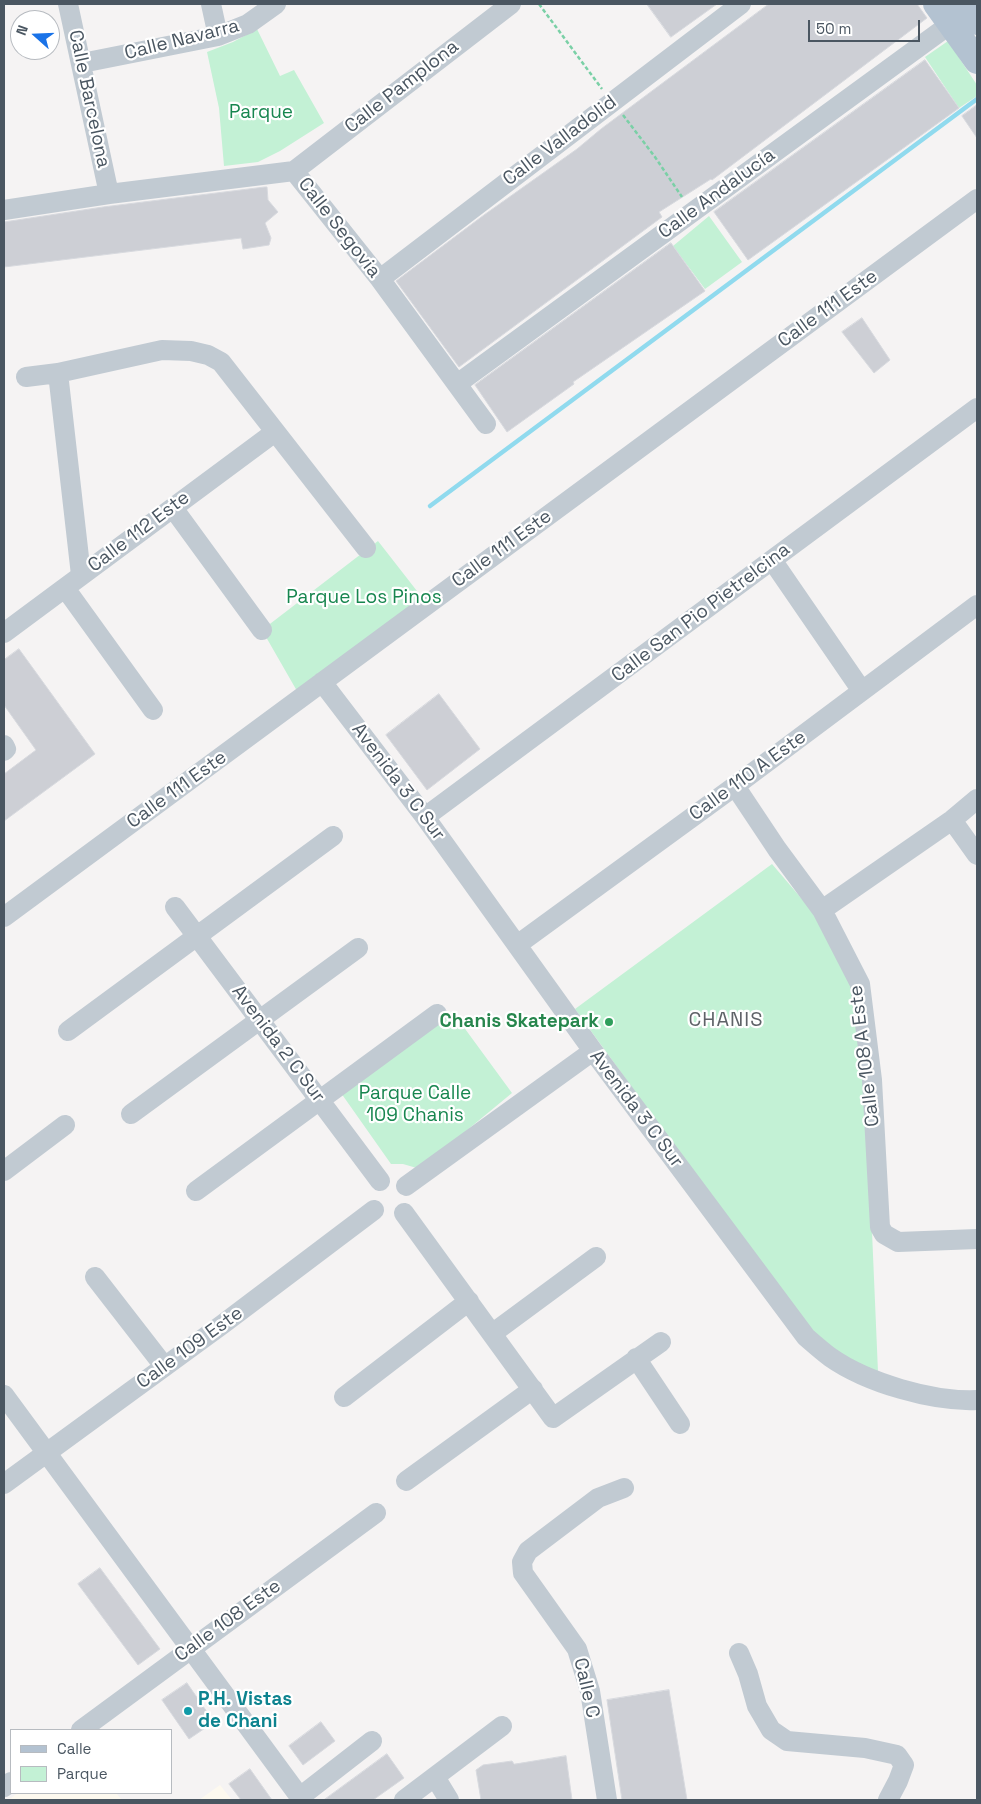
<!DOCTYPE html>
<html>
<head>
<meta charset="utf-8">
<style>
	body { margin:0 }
	#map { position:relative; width:981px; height:1804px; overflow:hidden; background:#f5f3f3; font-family:"Space Grotesk",sans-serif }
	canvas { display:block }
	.frame { position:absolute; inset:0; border:5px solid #4a5661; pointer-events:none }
	.legend { position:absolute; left:10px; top:1729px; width:162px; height:65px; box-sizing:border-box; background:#fff; border:1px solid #b7bbc0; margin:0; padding:6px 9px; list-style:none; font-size:15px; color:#4a5661 }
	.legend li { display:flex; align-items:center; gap:10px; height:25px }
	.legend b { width:25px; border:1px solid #b7bbc0 }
	.north { position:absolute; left:10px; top:10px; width:50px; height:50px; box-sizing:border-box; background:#fff; border:1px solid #b7bbc0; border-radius:50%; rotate:290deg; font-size:14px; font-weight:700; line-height:20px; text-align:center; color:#4a5661 }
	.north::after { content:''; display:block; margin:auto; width:18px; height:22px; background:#1a73e8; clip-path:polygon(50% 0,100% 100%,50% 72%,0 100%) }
	.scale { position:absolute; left:808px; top:20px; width:112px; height:22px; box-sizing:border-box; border:2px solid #4a5661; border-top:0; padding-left:6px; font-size:15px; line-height:18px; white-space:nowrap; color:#4a5661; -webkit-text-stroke:4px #fff; paint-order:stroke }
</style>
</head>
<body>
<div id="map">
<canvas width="981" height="1804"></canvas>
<div class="frame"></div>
<ul class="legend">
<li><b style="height:6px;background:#b3c2d1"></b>Calle</li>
<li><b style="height:14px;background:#c3f1d5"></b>Parque</li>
</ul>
<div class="north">N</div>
<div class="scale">50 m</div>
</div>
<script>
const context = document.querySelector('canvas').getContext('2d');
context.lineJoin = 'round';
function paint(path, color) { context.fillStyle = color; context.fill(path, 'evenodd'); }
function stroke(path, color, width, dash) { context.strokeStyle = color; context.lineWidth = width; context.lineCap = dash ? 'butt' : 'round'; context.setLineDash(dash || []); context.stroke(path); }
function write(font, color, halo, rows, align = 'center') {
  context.font = font + ' "Space Grotesk",sans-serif'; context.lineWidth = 4.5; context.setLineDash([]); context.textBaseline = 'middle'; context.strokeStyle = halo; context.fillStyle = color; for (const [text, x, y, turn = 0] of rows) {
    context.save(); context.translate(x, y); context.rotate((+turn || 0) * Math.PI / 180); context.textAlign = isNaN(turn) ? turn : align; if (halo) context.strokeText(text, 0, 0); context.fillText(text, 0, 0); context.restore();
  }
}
const commercial = new Path2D(`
	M220 1785 232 1800H199Z
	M18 1793H116L122 1800H8Z`);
const green = new Path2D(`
	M257 29 280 76 294 70 324 123 280 151 258 162 224 166 219 108 207 52 233 42Z
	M948 41 977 85V96L959 108 925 57Z
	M709 216 742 262 705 289 673 246Z
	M378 541 424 600 297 691 262 630Z
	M772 864 819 919 853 985 866 1091 878 1372 845 1357 811 1334 575 1009Z
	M452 1011 512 1093 420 1169 403 1164H391L341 1093Z`);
const stream = new Path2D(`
	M430 506 977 99`);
const building = new Path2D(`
	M647 4H717L671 37Z
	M769 4H917L927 18 712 180 711 179 659 212 662 217 459 367 396 281 484 215 577 149 601 129Z
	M925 60 959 108 748 260 714 212Z
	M977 105V138L962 116Z
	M265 187H267L268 200 278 212 265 223 271 238 269 245 243 249 241 238 4 267V222L103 207Z
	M671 243 705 291 573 382 574 384 507 432 475 385Z
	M862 318 890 360 874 373 842 332Z
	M19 649 95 754 4 821V774L36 750 4 705V660Z
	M439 694 480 749 427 790 386 735Z
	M100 1568 160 1649 138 1665 78 1584Z
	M187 1683 214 1722 189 1739 162 1700Z
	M669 1690 687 1800H622L607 1700Z
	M321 1722 335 1741 303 1765 289 1746Z
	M387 1754 404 1778 373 1800H324Z
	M566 1756 572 1800H481L476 1770 483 1765 512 1761 514 1764Z
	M250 1769 272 1800H241L229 1784Z`);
const path = new Path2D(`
	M539 4 602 89
	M623 115 655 157 682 197`);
const minor = new Path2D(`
	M68 4 109 194
	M211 4 218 36
	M82 63 218 36 248 24 276 4
	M294 171 380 279 486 424
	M4 210 109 194 294 171 511 4
	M380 279 741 4
	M58 373 81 575
	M26 377 58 373 162 350 191 351 208 355 221 362 366 548
	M457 384 960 17
	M173 508 262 630
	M772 560 862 691
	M65 588 153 710
	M4 633 275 432
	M322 682 425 817 593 1051 806 1337C814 1344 822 1351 830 1357 867 1383 933 1402 977 1400
	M4 745 6 749 4 751
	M735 786 777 849 822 910 860 984 872 1080 880 1227 884 1234 898 1242 977 1239
	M425 817 977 408
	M952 820 977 855
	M175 907 380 1181
	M822 910 952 820 977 799
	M4 917 977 199
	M517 945 735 786 977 605
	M68 1031 333 836
	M131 1114 358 948
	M4 1171 65 1125
	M406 1186 593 1051
	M196 1191 437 1014
	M404 1213 553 1418 661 1342
	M95 1277 164 1366
	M493 1333 596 1257
	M636 1358 680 1424
	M4 1395 302 1800
	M344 1397 469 1301
	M406 1481 533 1389
	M4 1484 223 1324 374 1210
	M739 1653 748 1674 757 1706 771 1730 787 1741 865 1748 897 1755 904 1765 898 1781 888 1800
	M81 1730 376 1513
	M435 1777 449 1800
	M4 1787 11 1782
	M300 1797 372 1741
	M404 1800 502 1726
	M607 1800 590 1691 577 1649 523 1573 522 1562 528 1551 598 1498 624 1488`);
const major = new Path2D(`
	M936 4 977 61
	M964 4 977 22`);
const markers = [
	[609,1022,5,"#2e9e5b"],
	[188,1711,5,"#0f9aa8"]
];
const streetNames = [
	["Calle Navarra",182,40,-14],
	["Calle Pamplona",402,87,-38],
	["Calle Barcelona",89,99,78],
	["Calle Valladolid",560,141,-37],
	["Calle Andalucía",717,194,-36],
	["Calle Segovia",339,228,52],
	["Calle 111 Este",828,309,-36],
	["Calle 112 Este",139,532,-37],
	["Calle 111 Este",502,549,-36],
	["Calle San Pio Pietrelcina",701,613,-37],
	["Calle 110 A Este",748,776,-36],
	["Avenida 3 C Sur",398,782,53],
	["Calle 111 Este",177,790,-36],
	["Avenida 2 C Sur",278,1044,53],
	["Calle 108 A Este",865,1056,-97],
	["Avenida 3 C Sur",636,1109,53],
	["Calle 109 Este",190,1348,-36],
	["Calle 108 Este",228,1621,-36],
	["Calle C",586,1688,77]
];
const parkNames = [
	["Parque",261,113],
	["Parque Los Pinos",364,598],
	["Parque Calle",415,1094],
	["109 Chanis",415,1116]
];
const leisureNames = [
	["Chanis Skatepark",599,1022]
];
const cultureNames = [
	["P.H. Vistas",198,1700],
	["de Chani",198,1722]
];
const neighbourhoodNames = [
	["CHANIS",726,1021]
];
paint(commercial, '#fdf9ef');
paint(green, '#c3f1d5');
stroke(stream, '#90daee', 4.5);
paint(building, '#cdcfd5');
stroke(building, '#d7d9de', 1);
stroke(path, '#7ad0a6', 2.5, [4, 2.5]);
stroke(minor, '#c1cad2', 20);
stroke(major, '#b3c2d1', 26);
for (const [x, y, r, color] of markers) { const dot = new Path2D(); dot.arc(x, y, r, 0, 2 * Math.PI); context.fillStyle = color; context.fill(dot); stroke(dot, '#fff', 2); }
write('19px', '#4a5661', '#fff', streetNames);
write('19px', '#17864f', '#fff', parkNames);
write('bold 19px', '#27864d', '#fff', leisureNames, 'right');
write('bold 19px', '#0d838f', '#fff', cultureNames, 'left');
context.letterSpacing = '1px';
write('20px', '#5f6368', '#fff', neighbourhoodNames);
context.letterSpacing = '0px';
</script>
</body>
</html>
